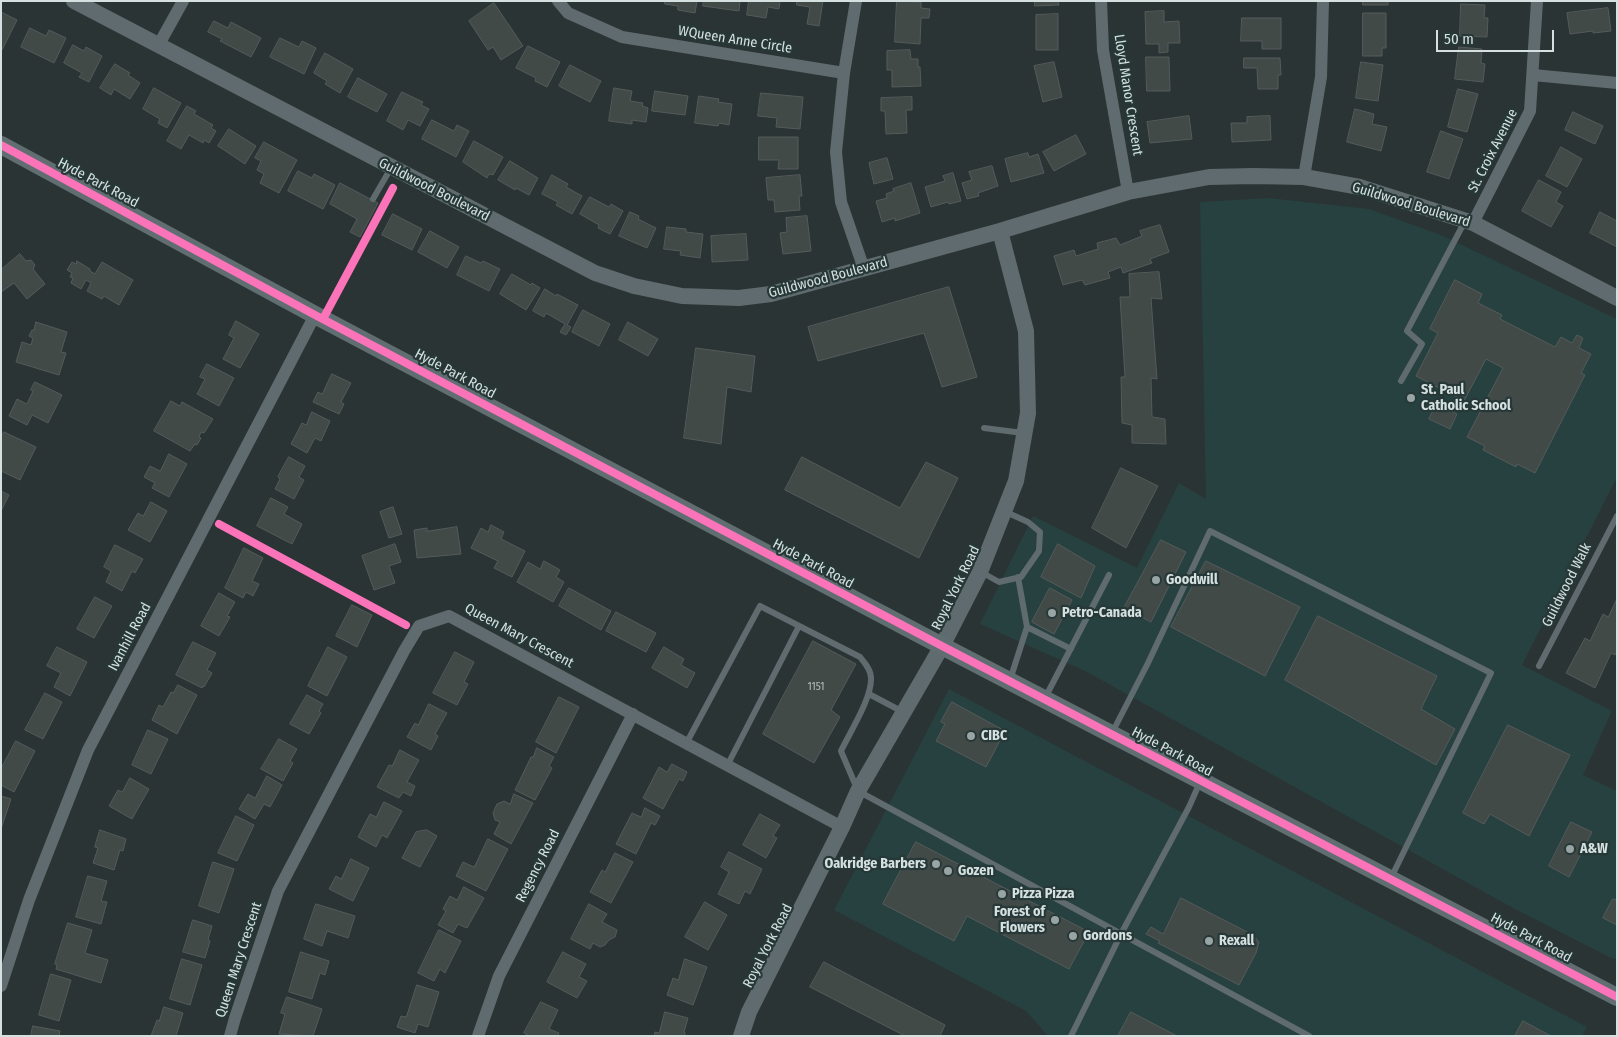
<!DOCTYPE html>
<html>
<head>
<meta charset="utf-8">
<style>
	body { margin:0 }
	#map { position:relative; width:1618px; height:1037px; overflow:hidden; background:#2a3434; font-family:"Fira Sans Condensed",sans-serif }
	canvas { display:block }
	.frame { position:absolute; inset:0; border:2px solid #d5e0e0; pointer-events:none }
	.scale { position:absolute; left:1436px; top:30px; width:118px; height:22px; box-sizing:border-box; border:2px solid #d5e0e0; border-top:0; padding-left:6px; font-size:15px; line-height:18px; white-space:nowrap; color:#d5e0e0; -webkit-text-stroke:4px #263837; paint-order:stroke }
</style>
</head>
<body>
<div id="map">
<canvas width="1618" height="1037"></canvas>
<div class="frame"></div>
<div class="scale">50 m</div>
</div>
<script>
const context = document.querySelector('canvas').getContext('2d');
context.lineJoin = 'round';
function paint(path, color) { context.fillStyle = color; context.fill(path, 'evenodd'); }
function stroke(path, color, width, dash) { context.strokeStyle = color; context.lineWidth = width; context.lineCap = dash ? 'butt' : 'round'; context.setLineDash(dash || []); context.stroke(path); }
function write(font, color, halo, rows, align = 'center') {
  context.font = font + ' "Fira Sans Condensed",sans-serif'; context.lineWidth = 4.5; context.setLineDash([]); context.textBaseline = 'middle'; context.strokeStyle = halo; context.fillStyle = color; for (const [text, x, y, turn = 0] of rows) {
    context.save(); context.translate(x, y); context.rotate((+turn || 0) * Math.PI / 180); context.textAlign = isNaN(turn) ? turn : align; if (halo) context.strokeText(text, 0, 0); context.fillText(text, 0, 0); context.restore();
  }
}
const built = new Path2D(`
	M1268 198 1369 209 1441 235 1617 319V477L1522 665 1612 711 1583 775 1617 791V959L1611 958 1515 909 1085 671 980 624 1033 516 1137 568 1179 483 1206 499 1200 202Z
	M949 689 1587 1027 1582 1036H1048L1026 1011 834 910Z`);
const building = new Path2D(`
	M665 1H697L695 13 678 10V6L665 4Z
	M704 1H740L739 11 703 6Z
	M749 1H780L779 9 768 7 766 18 747 15Z
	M797 1H823L819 26 807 24 810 7 797 5Z
	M897 1 921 2V8L930 9 929 18H921L920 44 895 42Z
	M1035 1H1058L1059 5 1035 6Z
	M1363 1H1388V5H1363Z
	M494 3 523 46 501 60 493 47 488 50 469 21Z
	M1461 4 1485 5 1484 18H1488L1487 37 1460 36Z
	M1608 8 1611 31 1593 33V31L1570 34 1567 13Z
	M1164 11V22L1179 21 1180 43H1168V52L1159 53V44H1146L1145 12Z
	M1 12 17 20 2 50H1Z
	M1363 13H1386V48H1382V56H1363Z
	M1058 14V50H1036V15Z
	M1242 18H1281V49H1262V41H1241Z
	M214 21 228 28 231 22 261 38 251 57 220 41 222 39 208 32Z
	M30 28 46 36 49 30 66 38 54 63 21 47Z
	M280 38 299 47 302 41 316 48 304 74 270 57Z
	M73 45 84 51 86 47 102 56 89 82 79 77 82 73 64 63Z
	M528 46 560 62 547 87 535 81 536 78 516 68Z
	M1459 47 1482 49 1481 63 1485 64 1483 82 1455 79Z
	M910 50 911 59H918V67H920L921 86 892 87V70H887V51Z
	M325 53 353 69 340 93 325 84 327 81 314 73Z
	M1146 57H1169L1170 91H1147Z
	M1244 58H1280L1281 75H1278V89H1258L1257 68H1244Z
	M1054 62 1062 97 1043 102 1034 66Z
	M1361 62 1383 65 1378 101 1356 98Z
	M115 64 130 73 128 75 140 83 130 99 114 89 111 95 100 88Z
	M570 65 601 81 590 102 559 86Z
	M358 78 387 94 377 112 348 97Z
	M154 88 181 103 167 128 158 123 160 119 143 109Z
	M614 88 632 91 630 101 643 103 642 106 648 108 646 122 632 120V124L609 121Z
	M1458 89 1478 94 1467 132 1448 127Z
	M655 91 688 96 685 115 652 111Z
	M402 92 423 102 421 105 429 109 420 126 408 120 403 130 387 121Z
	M761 93 803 97 800 129 776 127 777 118 758 116Z
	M699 96 719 99 718 102 732 104 729 125 719 123 718 126 695 123Z
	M912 97V110H906L907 133 886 134 885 111H881V98Z
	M187 106 196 111 194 114 213 125 211 128 216 131 209 143 204 140 203 143 189 135 181 149 167 141Z
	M1355 109 1374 114 1372 124 1387 127 1381 151 1347 142Z
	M1573 112 1603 126 1595 144 1565 130Z
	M1189 116 1192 139 1150 143 1147 122Z
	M1270 116 1271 140 1232 142 1231 123H1247V117Z
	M432 120 454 131 457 125 469 131 456 157 422 139Z
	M229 129 256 146 245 164 218 146Z
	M1441 131 1463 139 1449 179 1427 172Z
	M1076 135 1086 154 1054 171 1043 152Z
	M759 137H798V169H778L779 160H759Z
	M474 141 503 157 493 175 489 174 487 178 463 162Z
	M264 142 297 160 279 193 260 183 264 174 257 170 261 161 255 158Z
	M1561 147 1582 159 1567 187 1546 176Z
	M1028 153 1029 157 1038 154 1044 173 1011 182 1005 159Z
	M887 158 893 179 874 184 869 163Z
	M510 161 538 178 529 195 516 188 515 190 498 180Z
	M992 166 998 186 978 193 979 196 967 199 962 183 972 180 969 172Z
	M298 171 312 178 314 174 335 185 323 209 288 191Z
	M953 173 961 201 949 204 948 202 931 207 925 187 945 181 943 176Z
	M552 175 568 184 566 187 582 196 572 214 556 205 558 202 542 194Z
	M800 175 802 196H799L800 210 775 212 774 200H768L766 178Z
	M1539 180 1561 192 1556 202 1563 206 1551 227 1522 211Z
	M340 183 378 203 360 237 350 232 357 219 330 204Z
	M911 183 920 213 895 221V218L882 222 876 201 887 198 886 194 894 191 893 189Z
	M590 197 609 207 611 204 623 211 610 234 598 228 599 225 580 214Z
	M630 212 639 216 638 219 656 228 647 248 619 236Z
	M1600 212 1617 221V247L1590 233Z
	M393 214 422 229 412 250 382 235Z
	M807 216 811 251 783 254 780 233 787 232 786 218Z
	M1160 225 1169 252 1150 259 1152 263 1123 273 1121 267 1108 272 1110 278 1085 285 1082 280 1063 285 1054 256 1074 250 1076 256 1098 249 1097 243 1116 238 1120 245 1142 236 1140 231Z
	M667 227 686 229V232L703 234 700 258 680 255 681 251 664 249Z
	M430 231 459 247 447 268 418 252Z
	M746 234 748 260 712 262 711 236Z
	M20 254 26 261 31 260 35 265 33 269 45 284 27 299 14 283 1 292V270Z
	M466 256 481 263 483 261 500 269 489 291 457 275Z
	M77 261 90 269V271L95 274 102 262 133 280 119 305 104 296 102 299 87 291 91 283 86 280 81 289 71 283 73 278 70 277 72 273 67 270 72 262 76 264Z
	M1159 272 1162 299 1151 298 1157 379 1151 378 1152 417 1165 419 1166 444 1132 443V425L1122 423 1121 377H1125L1120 297H1130L1129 274Z
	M512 274 531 285 532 283 540 288 526 310 500 294Z
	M1455 280 1482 294 1478 303 1502 315 1500 319 1555 347 1561 337 1572 343 1577 335 1583 338 1579 348 1591 354 1581 373 1585 375 1535 473 1517 464 1516 467 1483 450 1485 446 1467 437 1503 368 1486 359 1464 401 1416 376 1438 333 1430 329Z
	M949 287 977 377 942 387 924 333 818 361 808 327Z
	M545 289 556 296 557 294 578 305 567 325 571 327 566 335 560 332 565 324 546 313 544 317 533 311Z
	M583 310 610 324 599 346 572 332Z
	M236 321 259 334 240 368 223 359 234 338 229 335Z
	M36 322 67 332 61 352 66 353 59 375 16 362 22 342 31 345 33 338 29 336 32 330H34Z
	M628 322 658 339 648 356 619 340Z
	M696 348 755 356 751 392 727 387 721 444 684 438Z
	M207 364 234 378 219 406 197 394 205 379 200 377Z
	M332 374 351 383 341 402 344 404 339 414 313 402 318 392 322 394Z
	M35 382 62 395 48 423 32 415 27 425 9 416 17 399 27 404 33 391 31 390Z
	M171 401 180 406 182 402 213 419 204 433 201 432 199 437 201 438 197 445 195 444 190 451 154 431Z
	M1437 404 1457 414 1450 429 1429 419Z
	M312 412 330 421 321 441 315 438 307 453 291 444 302 423 306 425Z
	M4 432 36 447 20 480 1 471V438Z
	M169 454 187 464 169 497 152 488 155 483 144 477 150 466 160 471Z
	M289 457 305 466 299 477 304 480 294 499 275 489 280 479 278 477Z
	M802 457 900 508 926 462 958 478 919 558 785 490Z
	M1121 468 1158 486 1126 548 1092 528Z
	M1 491 9 495 1 511Z
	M271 498 288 507 284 514 302 524 292 544 257 526Z
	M151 502 167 511 150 542 128 530 138 513 143 516Z
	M393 507 402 534 389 538 380 512Z
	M491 525 504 532 501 539 525 551 512 577 494 568 498 561 471 548 481 528 488 532Z
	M457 527 461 554 417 558 414 530 427 528V531Z
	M1161 540 1186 552 1151 622 1124 608Z
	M395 544 401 562 389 566 395 583 374 590 362 556Z
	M1058 544 1095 566 1081 598 1041 577Z
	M115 545 143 559 135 573 132 571 122 591 106 582 111 571 104 567Z
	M244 548 263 558 252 581 259 584 253 596 246 592 243 598 225 588Z
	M544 561 560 570 556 577 564 582 553 602 517 582 528 562 540 569Z
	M1206 561 1300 607 1265 676 1171 627Z
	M569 588 611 611 601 630 559 606Z
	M1050 588 1072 600 1054 634 1032 622Z
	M219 593 235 602 227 616 230 617 219 636 201 626Z
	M95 597 112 606 94 638 77 629Z
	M1617 599V651L1615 655 1611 653 1595 688 1566 673 1585 638 1590 641 1603 614 1608 617Z
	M352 605 372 615 357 647 336 636Z
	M616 612 656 633 646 652 606 631Z
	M1318 616 1437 676 1421 709 1455 729 1436 765 1285 680Z
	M813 641 856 664 831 710 840 717 814 763 763 734Z
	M193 642 216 653 207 670 212 673 204 687 203 686 202 688 176 675Z
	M57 647 87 662 70 696 54 687 61 673 47 666Z
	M328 647 347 657 327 696 308 686Z
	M664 647 684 659 681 665 695 673 687 688 652 668Z
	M455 652 474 662 464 682 468 684 457 705 433 693Z
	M178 685 197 695 177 734 152 720 159 705 163 707 171 692 173 693Z
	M45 693 62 702 43 739 25 730Z
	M307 695 323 704 319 711 321 713 309 734 290 724Z
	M559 697 579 707 556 753 536 742Z
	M952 702 1005 731 986 767 936 741 945 724 941 722Z
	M429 704 447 713 435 734 438 736 431 750 407 737 415 723 418 725Z
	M1508 725 1570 755 1529 836 1490 814 1484 824 1463 813Z
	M148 730 168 739 151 774 132 765Z
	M279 739 297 749 290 761 293 763 283 781 261 769Z
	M16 741 35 751 14 792 1 785V769Z
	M537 748 554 757 549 766 552 768 535 800 515 790 531 757H533Z
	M400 750 419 760 407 782 415 786 411 796 403 792 399 798 377 787 389 765 392 766Z
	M672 764 687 772 683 781 679 779 663 809 643 798 659 767 667 772Z
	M267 776 282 785 270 807 264 804 255 819 239 809 248 794 255 798Z
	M130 778 149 789 132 819 109 806 118 790 122 792Z
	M514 794 533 803 511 844 494 834 500 822 495 820 493 813 497 804 504 801 510 804Z
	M1 796 11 799 1 829Z
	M384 802 402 811 387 838 382 835 376 847 358 837 370 814 376 817Z
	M645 808 660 816 655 825 651 823 636 854 616 844 632 813 641 817Z
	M760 814 780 825 773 836 777 838 766 858 743 845Z
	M236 816 254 825 237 861 218 853Z
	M1571 822 1592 832 1569 877 1549 866Z
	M100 830 126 839 123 851 120 850 114 870 93 863 98 848 95 847Z
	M427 830 437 836 420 867 402 858 416 832Z
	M488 839 508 849 486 891 456 876 463 862 474 867Z
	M916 842 1089 932 1069 969 967 916 954 941 883 904Z
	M729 852 762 869 750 894 745 891 739 904 718 894 729 872 721 867Z
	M615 853 633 862 611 903 590 892 602 870 605 872Z
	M351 859 369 868 353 901 329 889 336 876 341 879Z
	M213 862 234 869 219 913 199 906Z
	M88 876 107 881 101 901 107 902 101 924 76 917Z
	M464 887 484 898 467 928 458 924 453 933 438 925 446 911 443 909 450 896 457 900Z
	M1181 898 1253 935 1259 942 1256 953 1239 985 1158 943 1160 941 1146 934 1151 927 1163 934Z
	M1613 899 1617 900V925L1603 918Z
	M705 902 727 915 708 950 685 937Z
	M316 904 355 916 348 938 327 931 322 946 304 939Z
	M589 904 607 914 602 922 617 930 615 937 609 940 605 945 600 947 593 943 590 949 571 939Z
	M193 920 212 926 208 940 210 941 205 958 183 952Z
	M68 923 92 930 85 953 108 960 101 983 56 969 57 965 55 964Z
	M439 930 461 941 445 973 440 969 434 981 418 973Z
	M301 952 329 961 325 975 320 973 312 999 289 992Z
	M563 952 586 964 579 977 587 981 577 998 547 982Z
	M182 959 202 965 190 1005 170 999Z
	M685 959 707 967 693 1005 667 995 673 978 678 980Z
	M824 962 945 1025 940 1036H905L810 987Z
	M51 974 71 980 59 1021 39 1015Z
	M417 985 439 992 428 1027 418 1024 415 1033 397 1027 401 1016 406 1017Z
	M287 997 322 1009 313 1036 279 1034 285 1014 281 1013Z
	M541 1002 558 1010 549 1029 559 1033 558 1036H529L524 1033Z
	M164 1007 183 1013 176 1036H151L157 1020 159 1021Z
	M665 1012 688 1018 684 1032 685 1033V1036H654L655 1032 659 1033Z
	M1131 1012 1177 1036H1118Z
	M1523 1021 1551 1036H1515Z
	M33 1026 60 1031 59 1036H31Z`);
const service = new Path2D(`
	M373 199 391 168
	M1401 381 1422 344 1407 331 1465 221
	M984 428 1023 433
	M981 572 999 582 1021 577 1039 551 1040 532 1028 522 1006 512
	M1027 627 1071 649
	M1539 666 1617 516
	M1010 680 1027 627 1018 577
	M869 694 903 712
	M1045 698 1109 575
	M1112 733 1148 663 1210 531 1491 673 1391 878
	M687 742 760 606 860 657C865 663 871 670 871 678 872 698 850 732 841 751L858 791 1309 1036
	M728 764 799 626
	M1071 1036 1121 934 1189 807 1200 782`);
const minor = new Path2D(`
	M558 1 568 13 622 37 844 73 856 1
	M1101 1 1103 50 1128 192
	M158 46 183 1
	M844 73 836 152 841 202 864 269
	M1533 75 1617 83
	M1304 177 1321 77 1323 1
	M1473 223 1530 111 1537 1
	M1 986 29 900 88 750 315 315
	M230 1036 235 1018 278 891 404 651 419 626 449 616 842 827
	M478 1036 499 976 633 714`);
const tertiary = new Path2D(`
	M74 1 595 273 634 286 682 296 739 298 771 294 1000 231 1128 192 1209 177 1253 176 1304 177 1360 187 1473 223 1617 298
	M741 1036 749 1012 842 827 858 791 942 646 980 572 1016 481 1028 413 1026 331 1000 231`);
const secondary = new Path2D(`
	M1 145 315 315 942 646 1617 997`);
const cycleway = new Path2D(`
	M1 145 315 315 942 646 1617 997
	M323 319 393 188
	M219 524 406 625`);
const markers = [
	[1411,398,5,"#99a4a4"],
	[1156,580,5,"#99a4a4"],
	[1052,613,5,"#99a4a4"],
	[971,736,5,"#99a4a4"],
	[1570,849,5,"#99a4a4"],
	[936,864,5,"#99a4a4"],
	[948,871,5,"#99a4a4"],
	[1002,894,5,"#99a4a4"],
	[1055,920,5,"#99a4a4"],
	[1073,936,5,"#99a4a4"],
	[1209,941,5,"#99a4a4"]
];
const numberNames = [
	["1151",816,687]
];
const streetNames = [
	["WQueen Anne Circle",735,40,9],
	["Lloyd Manor Crescent",1128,95,81],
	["St. Croix Avenue",1493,151,-63],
	["Hyde Park Road",98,183,28],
	["Guildwood Boulevard",434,190,27],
	["Guildwood Boulevard",1411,205,17],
	["Guildwood Boulevard",828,278,-15],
	["Hyde Park Road",455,374,28],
	["Hyde Park Road",813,564,28],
	["Guildwood Walk",1567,585,-63],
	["Royal York Road",956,588,-64],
	["Queen Mary Crescent",519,636,28],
	["Ivanhill Road",130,637,-62],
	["Hyde Park Road",1172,752,28],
	["Regency Road",538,866,-63],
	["Hyde Park Road",1531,938,28],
	["Royal York Road",768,946,-63],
	["Queen Mary Crescent",239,960,-72]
];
const poiNames = [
	["St. Paul",1421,390],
	["Catholic School",1421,406],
	["Goodwill",1166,580],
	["Petro-Canada",1062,613],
	["CIBC",981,736],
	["A&W",1580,849],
	["Oakridge Barbers",926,864,"right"],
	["Gozen",958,871],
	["Pizza Pizza",1012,894],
	["Forest of",1045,912,"right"],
	["Flowers",1045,928,"right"],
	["Gordons",1083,936],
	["Rexall",1219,941]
];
paint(built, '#274140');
paint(building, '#424a48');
stroke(building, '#545b5a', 1);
stroke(service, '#606b6f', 6);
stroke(minor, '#606b6f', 12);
stroke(tertiary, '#606b6f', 16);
stroke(secondary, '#606e71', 18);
stroke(cycleway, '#fb73b8', 8);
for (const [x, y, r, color] of markers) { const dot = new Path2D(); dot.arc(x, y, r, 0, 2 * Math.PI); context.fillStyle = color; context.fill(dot); stroke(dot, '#263837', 2); }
write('11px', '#b0baba', null, numberNames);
write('14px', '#d5e0e0', '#263837', streetNames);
write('bold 14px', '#d5e0e0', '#263837', poiNames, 'left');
</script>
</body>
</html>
